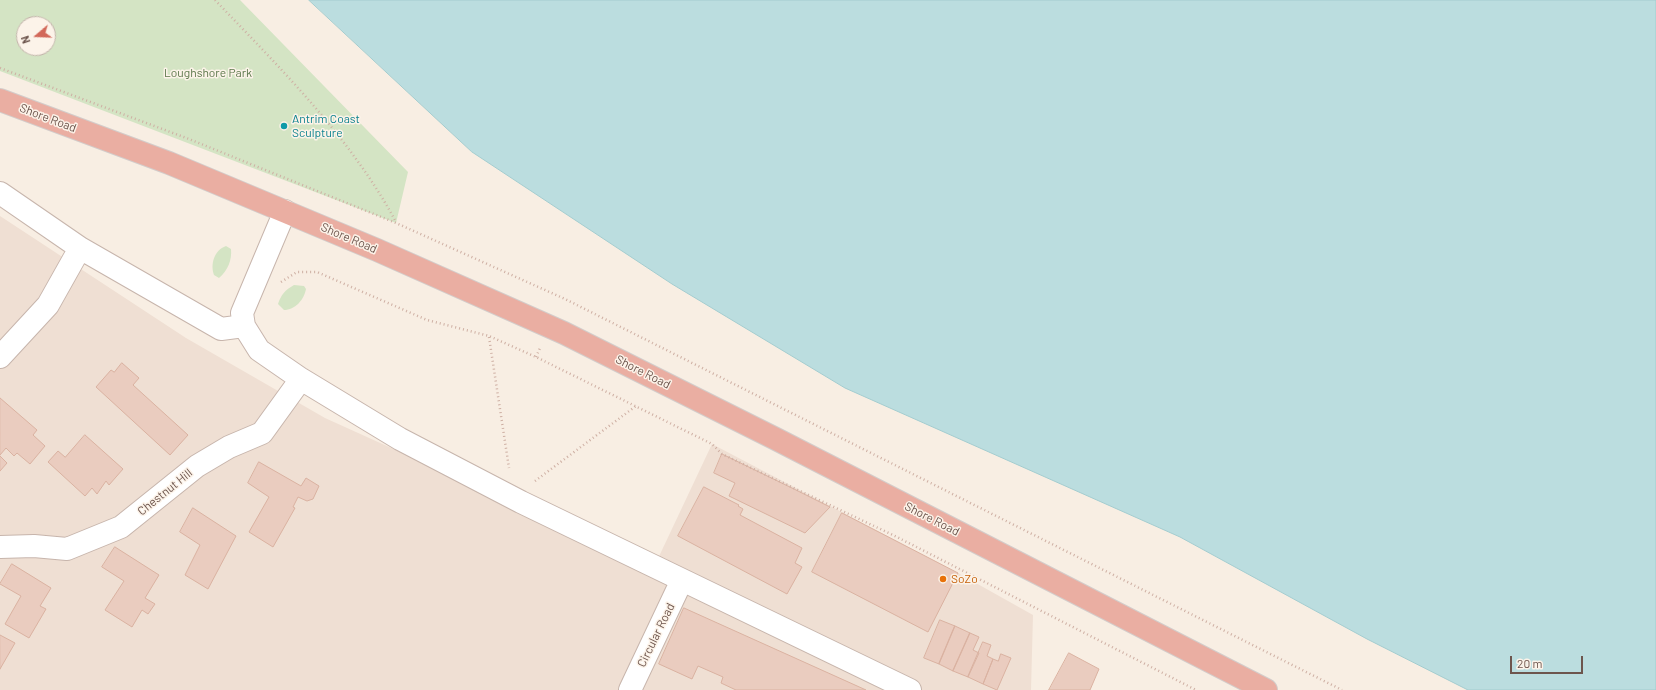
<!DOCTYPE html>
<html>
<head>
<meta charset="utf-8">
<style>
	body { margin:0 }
	#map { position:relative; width:1656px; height:690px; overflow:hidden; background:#f8eee3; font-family:Barlow,sans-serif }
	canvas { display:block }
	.north { position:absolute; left:16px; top:16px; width:40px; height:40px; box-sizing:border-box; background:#fcf3e9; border:1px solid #c3b4ab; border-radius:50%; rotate:251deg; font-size:11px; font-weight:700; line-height:16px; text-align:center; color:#6d554d }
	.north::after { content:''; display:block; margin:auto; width:14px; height:18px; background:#d26859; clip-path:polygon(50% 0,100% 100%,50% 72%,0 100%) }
	.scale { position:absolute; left:1510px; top:656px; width:73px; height:18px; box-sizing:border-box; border:2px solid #6d554d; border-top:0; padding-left:5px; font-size:12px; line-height:14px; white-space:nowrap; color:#6d554d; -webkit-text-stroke:3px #fcf3e9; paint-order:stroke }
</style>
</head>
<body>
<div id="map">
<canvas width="1656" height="690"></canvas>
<div class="north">N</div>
<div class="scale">20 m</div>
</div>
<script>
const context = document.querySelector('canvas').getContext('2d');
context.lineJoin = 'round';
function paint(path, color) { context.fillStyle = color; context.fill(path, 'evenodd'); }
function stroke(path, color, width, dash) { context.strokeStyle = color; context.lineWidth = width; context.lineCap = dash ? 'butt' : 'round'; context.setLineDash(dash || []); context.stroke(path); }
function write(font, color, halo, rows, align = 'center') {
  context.font = font + ' Barlow,sans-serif'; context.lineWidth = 3; context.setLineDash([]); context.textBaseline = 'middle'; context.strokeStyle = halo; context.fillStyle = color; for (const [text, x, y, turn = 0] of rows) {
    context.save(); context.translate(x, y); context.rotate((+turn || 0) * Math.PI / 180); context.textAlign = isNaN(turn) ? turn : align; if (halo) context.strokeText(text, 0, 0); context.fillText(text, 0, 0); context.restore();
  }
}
const residential = new Path2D(`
	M0 216 186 338 325 418 654 567 712 444 958 573 1033 615 1031 690H0Z`);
const green = new Path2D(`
	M0 0H240L408 172 396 223 0 71ZM24 24H48V48H24Z
	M226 246 231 249C232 260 228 270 219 278L214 275C210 265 214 250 226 246Z
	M294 285 304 286 306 289C304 300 295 310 284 310L278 304C281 295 285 290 294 285Z`);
const water = new Path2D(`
	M309 0H1656V690H1468L1367 639 1180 537 845 388 672 284 472 152Z`);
const building = new Path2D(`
	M122 363 139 378 133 385 188 435 170 455 96 387 111 370 114 372Z
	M0 398 37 430 33 435 45 446 30 464 17 453 14 456 6 448 0 455Z
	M85 435 123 469 109 485 106 481 97 494 92 488 85 496 48 462 58 451 65 457Z
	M722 454 794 489 830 507 805 533 729 496 735 483 714 473Z
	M0 456 7 463 0 471Z
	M259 462 301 486 306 478 319 486 313 499 307 501 298 497 293 507 295 508 273 547 249 532 269 497 248 483Z
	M704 487 739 505 738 506 743 509 740 515 802 548 795 563 802 567 787 594 678 536Z
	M193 508 236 536 208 589 185 575 200 545 180 532Z
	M842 513 958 573 928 632 812 572Z
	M115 547 159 575 145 598 155 604 148 614 142 610 132 627 105 610 124 581 102 567Z
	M12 564 51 588 40 606 46 609 29 638 5 624 21 596 0 584Z
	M684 608 866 690H736L721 683 723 677 698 666 692 679 659 664Z
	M940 620 955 626 939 664 924 658Z
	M955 626 970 633 953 671 939 664Z
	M970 633 979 637 973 650 979 653 968 677 953 671Z
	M0 635 15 643 0 669Z
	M983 642 991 645 987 656 993 659 983 684 968 677Z
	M1069 653 1099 669 1090 690H1049Z
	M1001 654 1011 658 997 690 983 684 993 659 998 661Z`);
const path = new Path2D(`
	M215 0C281 69 351 138 396 222
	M0 68 189 139 396 223 565 299 1342 690
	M281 282 297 272H317L427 320 489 336 536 357 712 444 722 454 893 535 1196 690
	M489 337 509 468
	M536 357 540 348
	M535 481 636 406`);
const street = new Path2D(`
	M0 193 80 248 221 329 244 326 259 350 301 379 400 439 521 502 910 690
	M244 326 242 313 285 211
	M0 357 48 305 80 248
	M0 547 34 546 67 549 121 527 197 466 229 447 262 433 301 379
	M630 690 682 580`);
const highway = new Path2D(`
	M0 100 169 163 377 250 564 333 776 439 1266 690`);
const markers = [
	[284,126,4,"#0f9aa8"],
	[943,579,4,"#e8710a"]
];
const parkNames = [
	["Loughshore Park",208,73]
];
const streetNames = [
	["Shore Road",48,118,21],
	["Shore Road",349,238,23],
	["Shore Road",643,372,27],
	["Chestnut Hill",165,492,-39],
	["Shore Road",932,519,27],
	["Circular Road",656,635,-64]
];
const cultureNames = [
	["Antrim Coast",292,119],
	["Sculpture",292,133]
];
const foodNames = [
	["SoZo",951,579]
];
paint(residential, '#efdfd3');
paint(green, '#d4e4c4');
paint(water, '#bbdddf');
stroke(water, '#a3cccf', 1);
paint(building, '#eaccbf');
stroke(building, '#dab2a1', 1);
stroke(street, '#c7b5ac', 24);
stroke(highway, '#d3ccca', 24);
stroke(path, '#ceafa3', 2.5, [1, 3]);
stroke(street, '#fff', 22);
stroke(highway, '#eaaea2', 22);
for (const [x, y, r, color] of markers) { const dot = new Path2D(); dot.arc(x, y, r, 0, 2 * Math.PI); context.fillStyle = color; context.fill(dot); stroke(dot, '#fcf3e9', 1.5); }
write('12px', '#5b774a', '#fcf3e9', parkNames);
write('12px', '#6d554d', '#fcf3e9', streetNames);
write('12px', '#0d838f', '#fcf3e9', cultureNames, 'left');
write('12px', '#c56008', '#fcf3e9', foodNames, 'left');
</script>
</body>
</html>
